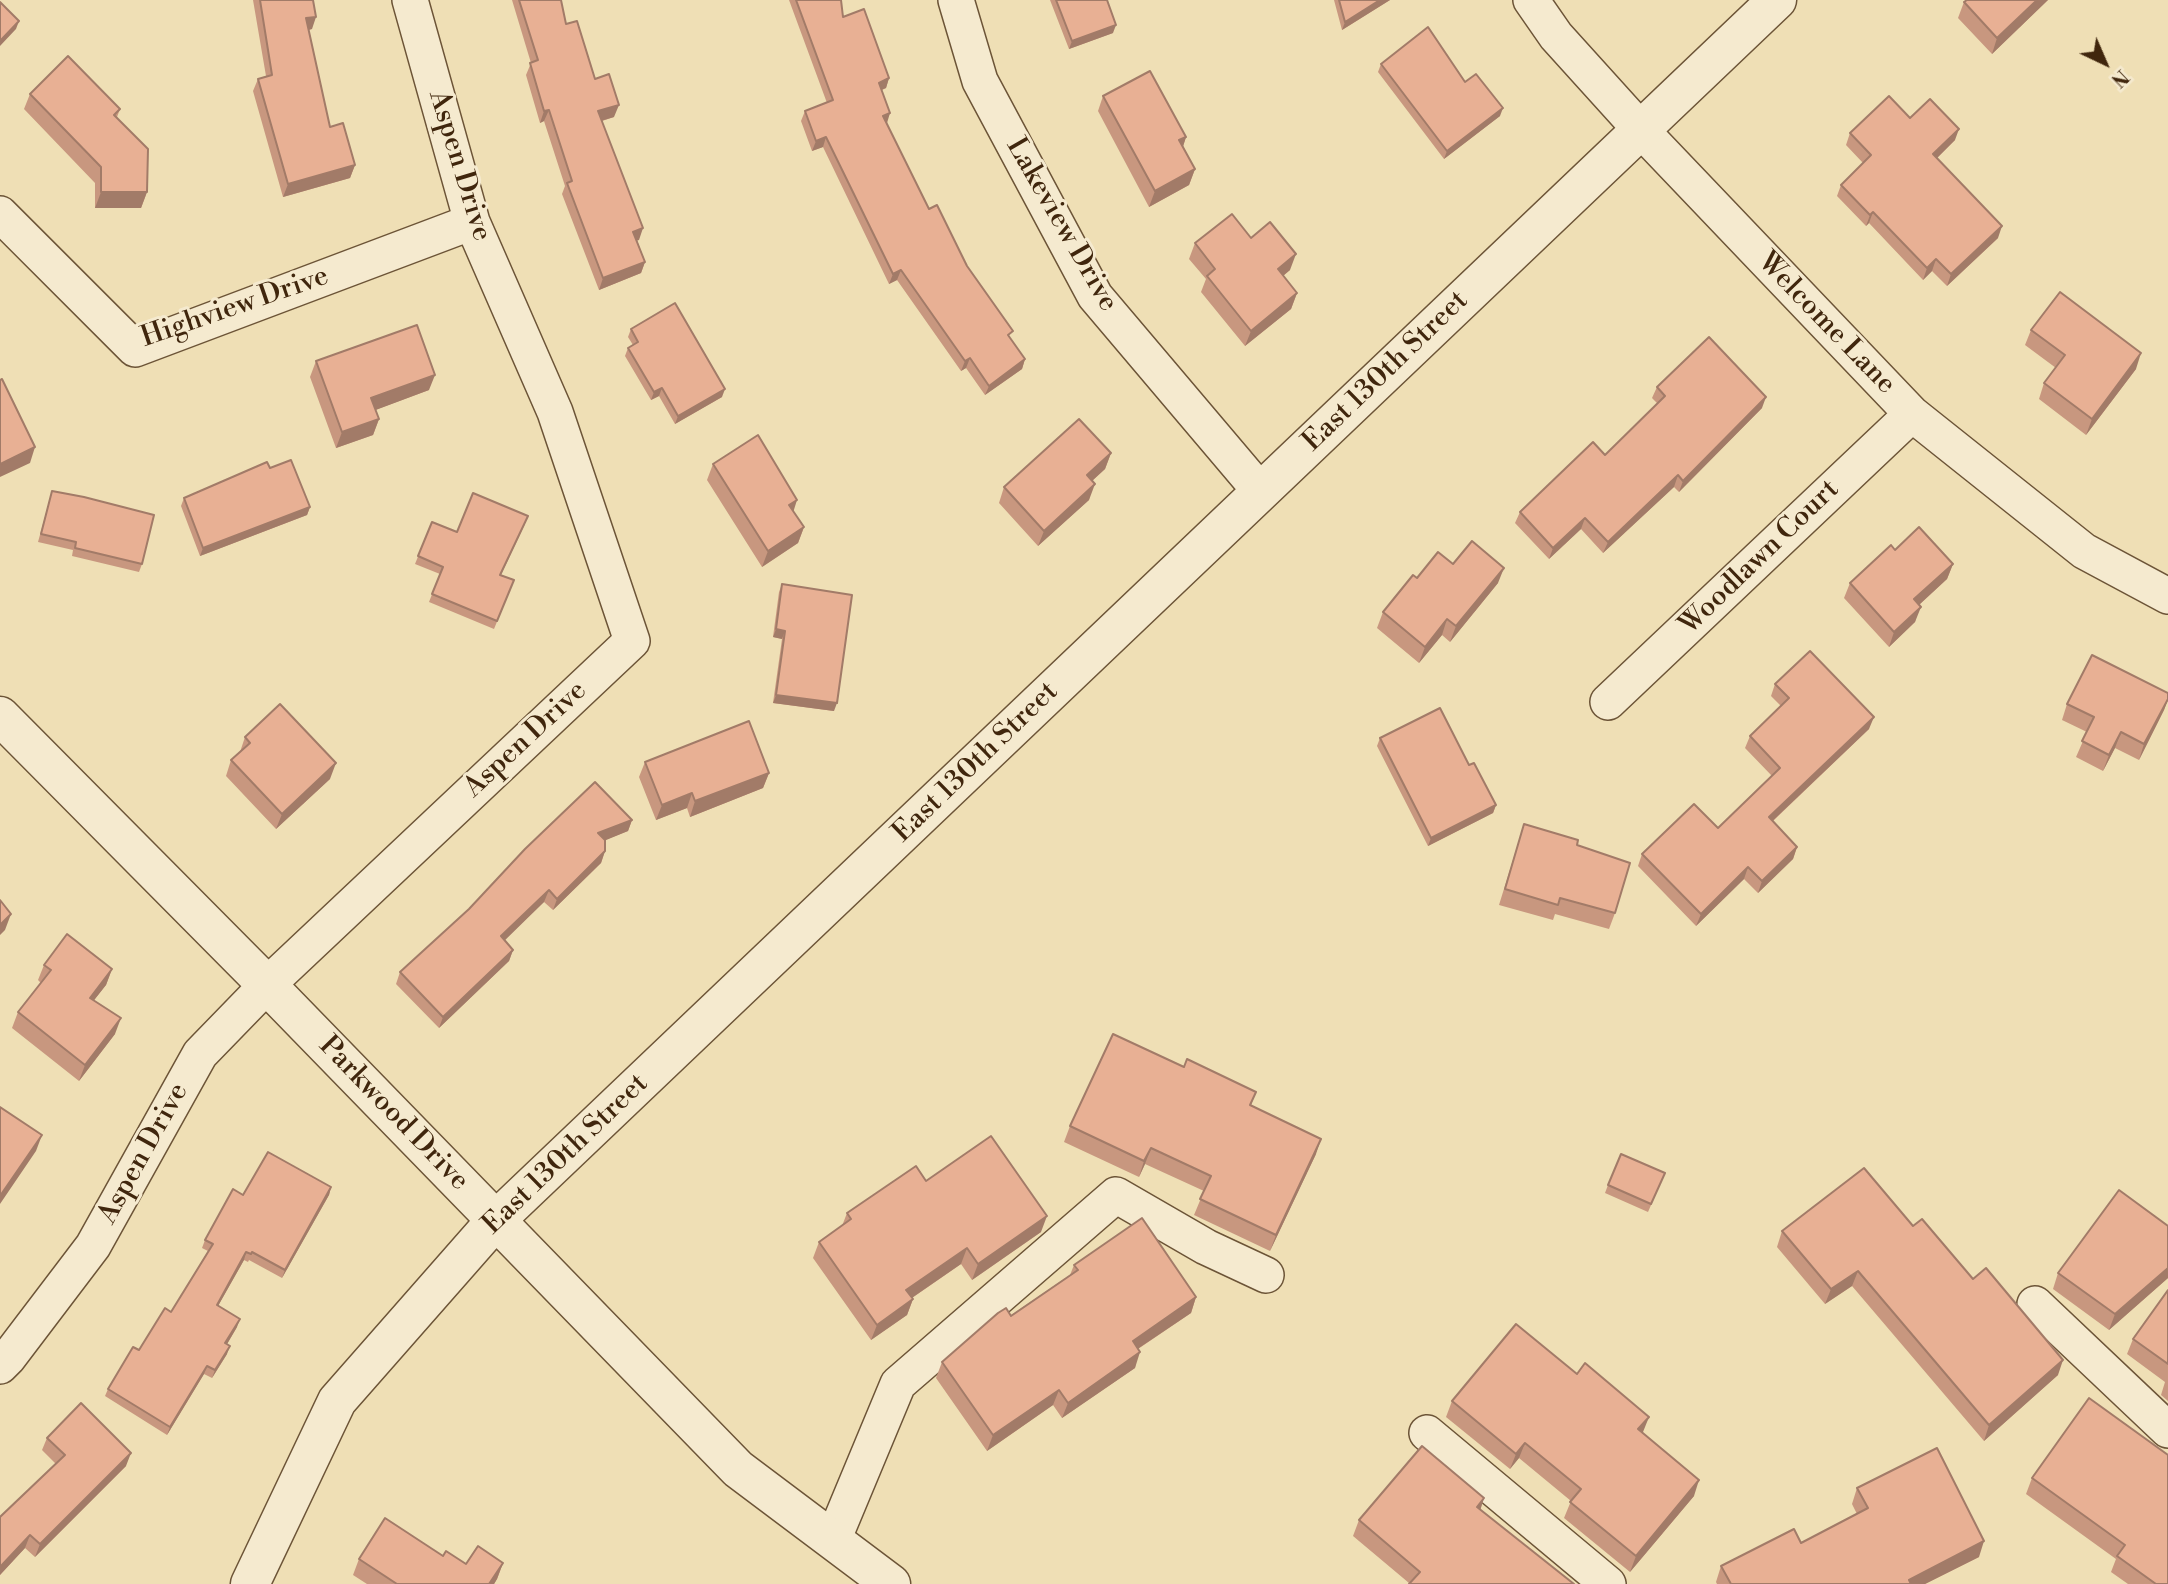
<!DOCTYPE html>
<html>
<head>
<meta charset="utf-8">
<style>
	body { margin:0 }
	#map { position:relative; width:2168px; height:1584px; overflow:hidden; background:#efdfb5; font-family:"Libre Bodoni",serif }
	canvas { display:block }
	.north { position:absolute; left:2070px; top:28px; width:70px; height:70px; -webkit-text-stroke:5px #f5eacf; paint-order:stroke; rotate:136deg; font-size:19px; font-weight:700; line-height:28px; text-align:center; color:#40260d }
	.north::after { content:''; display:block; margin:auto; width:24px; height:32px; background:#40260d; clip-path:polygon(50% 0,100% 100%,50% 72%,0 100%) }
</style>
</head>
<body>
<div id="map">
<canvas width="2168" height="1584"></canvas>
<div class="north">N</div>
</div>
<script>
const context = document.querySelector('canvas').getContext('2d');
context.lineJoin = 'round';
function stroke(path, color, width, dash) { context.strokeStyle = color; context.lineWidth = width; context.lineCap = dash ? 'butt' : 'round'; context.setLineDash(dash || []); context.stroke(path); }
function paint(path, color) { context.fillStyle = color; context.fill(path, 'evenodd'); }
function write(font, color, halo, rows, align = 'center') {
  context.font = font + ' "Libre Bodoni",serif'; context.lineWidth = 6; context.setLineDash([]); context.textBaseline = 'middle'; context.strokeStyle = halo; context.fillStyle = color; for (const [text, x, y, turn = 0] of rows) {
    context.save(); context.translate(x, y); context.rotate((+turn || 0) * Math.PI / 180); context.textAlign = isNaN(turn) ? turn : align; if (halo) context.strokeText(text, 0, 0); context.fillText(text, 0, 0); context.restore();
  }
}
const minor = new Path2D(`
	M956 0 980 81 1095 296 1261 492
	M1531 0 1556 36 1641 130 1912 414 2084 551 2168 596
	M0 214 135 349 472 222
	M1608 702 1912 414
	M2035 1304 2168 1430
	M0 1366 8 1358 93 1246 200 1054 267 985 632 641 555 412 472 222 410 0
	M1427 1433 1608 1584
	M833 1540 898 1384 1116 1195 1206 1247 1266 1275`);
const tertiary = new Path2D(`
	M0 716 267 985 738 1469 891 1584
	M250 1584 337 1401 496 1220 1777 0`);
const wall = new Path2D(`
	M253 0H313L312 29 309 30 330 127 355 165 350 178 283 197 253 91 258 79 266 76Z
	M512 0H561L566 24 614 117 602 121 639 240H637L645 262 641 273 599 290 562 194 565 186 544 121 540 123 526 75 531 63Z
	M789 0H841L843 17 889 78 886 88 882 90 886 123 929 209 967 266 1010 338 1025 359 1022 369 985 395 966 368 961 371 897 280 889 284 823 147 812 151 801 121 805 111 827 103Z
	M1050 0H1109H1107L1113 33 1069 49Z
	M1334 0H1390L1342 30Z
	M2048 0 1992 54 1958 18 1964 2Z
	M1381 64 1465 82 1500 116 1444 159 1378 72Z
	M30 94 120 109 117 117 147 192 141 208H95V183L24 109Z
	M1103 96 1186 137 1183 146 1195 169 1189 185 1149 207 1098 111Z
	M1910 118 1955 140 1937 158 1998 238 1947 286 1932 271 1923 280 1869 223 1866 226 1837 196 1841 185 1863 163 1846 145 1850 133Z
	M1251 238 1290 270 1283 276 1297 293 1291 309 1245 346 1201 292 1206 279 1189 259 1195 243Z
	M631 329 722 397 675 424 659 396 651 400 625 356 628 348 633 345 628 337Z
	M2031 330 2136 369 2086 435 2039 399 2044 383 2056 368 2025 345Z
	M316 361 429 390 375 410 379 419 373 435 336 448 310 377Z
	M1657 387 1762 408 1679 492 1674 487 1603 553 1581 529 1549 559 1515 523 1520 512 1605 455 1658 404 1652 398Z
	M1111 453 1105 469 1092 481 1089 500 1038 546 999 503 1004 487Z
	M713 464 793 511 804 527 798 543 762 567 707 480Z
	M270 468 310 507 307 515 200 556 181 506 184 498Z
	M52 491 142 564 139 572 72 556 73 550 38 542Z
	M432 522 457 532 525 524 501 575 514 580 494 629 429 602 440 574 415 564Z
	M1453 564 1498 583 1450 642 1442 635 1419 663 1377 628 1383 612 1417 578Z
	M1953 564 1947 579 1919 605 1915 622 1889 647 1844 598 1850 583Z
	M782 584 834 711 773 703 782 639 773 637 779 592Z
	M1775 684 1869 729 1773 821 1797 847 1793 859 1758 893 1744 879 1696 926 1638 866 1642 854 1718 828 1772 776 1745 748 1750 736 1781 706 1771 696Z
	M2168 693V700L2164 710 2139 760 2115 748 2103 771 2076 757 2087 732 2062 720 2067 704Z
	M245 737 330 779 276 829 226 776 231 760 240 752Z
	M1380 738 1469 765 1496 805 1493 813 1428 846 1377 746Z
	M645 762 769 773 763 788 690 817 687 808 656 820 639 777Z
	M632 820 628 831 605 840V851L601 863 553 910 544 902 504 940 513 950 509 961 439 1028 396 984 400 972Z
	M1524 824 1577 845 1615 913 1609 929 1555 914 1553 920 1499 905Z
	M44 965 112 969 106 985 94 1000 115 1034 79 1081 12 1028 18 1012 41 983 38 980Z
	M1184 1067 1256 1092 1251 1105 1316 1154 1270 1251 1194 1215 1204 1191 1145 1164 1139 1177 1064 1142 1070 1126Z
	M1665 1173 1648 1212 1605 1193 1608 1185Z
	M926 1181 1041 1232 972 1280 961 1264 912 1298 913 1299 907 1315 871 1340 813 1258 819 1242 842 1226 847 1213Z
	M331 1187 329 1195 282 1278 249 1260 248 1262 244 1260 218 1306 237 1327 227 1344V1354L212 1378 204 1374 167 1435 105 1396 108 1389 171 1312 208 1251 202 1248 205 1240 243 1195Z
	M1913 1226 1973 1279 2058 1375 1984 1441 1852 1286 1825 1304 1777 1247 1782 1231Z
	M2168 1226V1278L2109 1330 2053 1289 2058 1273Z
	M1074 1265 1196 1297 1191 1313 1138 1349 1135 1368 1062 1418 1053 1405 987 1451 936 1378 942 1362 1070 1275Z
	M2168 1290V1401L2161 1395 2165 1382 2127 1354 2133 1339Z
	M1452 1401 1643 1433 1694 1496 1630 1572 1564 1518 1571 1501 1519 1458 1510 1469 1446 1417Z
	M47 1438 126 1466 35 1557 25 1548 0 1575V1517L56 1464 42 1450Z
	M2168 1455V1584H2128L2111 1572 2116 1559 2026 1494 2032 1478Z
	M1857 1488 1979 1557 1925 1584H1717L1716 1582 1721 1566 1801 1543 1857 1514 1852 1504Z
	M1484 1498 1480 1510 1409 1583 1353 1536 1359 1520Z
	M443 1556 466 1564 503 1563 497 1579 494 1584H367L353 1575 359 1559Z`);
const shadedWall = new Path2D(`
	M1380 0H1390L1342 30 1345 22Z
	M2037 0H2048L1992 54 1997 38Z
	M316 17 312 29 302 31 306 18Z
	M19 21 16 29 0 46V41Z
	M1116 25 1113 33 1069 49 1072 41Z
	M889 78 886 88 876 92 879 83Z
	M619 105 614 117 594 123 598 111Z
	M1503 108 1500 116 1444 159 1447 151Z
	M549 110 544 121 540 123 544 111Z
	M890 113 887 123 879 126 883 116Z
	M1959 129 1955 140 1929 166 1933 154Z
	M826 137 823 147 812 151 816 141Z
	M1186 137 1181 153 1179 140Z
	M355 165 350 178 283 197 288 184Z
	M1195 169 1189 185 1149 207 1155 191Z
	M101 192H147L141 208H95Z
	M1873 212 1869 223 1866 226 1870 215Z
	M2002 226 1998 238 1947 286 1951 274Z
	M643 228 639 240 629 243 633 232Z
	M1296 254 1290 270 1272 285 1278 269Z
	M1936 259 1932 271 1923 280 1927 268Z
	M645 262 641 273 599 290 603 278Z
	M901 270 897 280 889 284 893 274Z
	M1297 293 1291 309 1245 346 1251 331Z
	M2141 353 2136 369 2086 435 2092 419Z
	M970 358 966 368 961 371 965 361Z
	M1025 359 1022 369 985 395 989 386Z
	M435 375 429 390 365 414 371 398Z
	M662 388 659 396 651 400 654 392Z
	M725 389 722 397 675 424 678 416Z
	M1766 397 1762 408 1679 492 1683 481Z
	M379 419 373 435 336 448 342 432Z
	M35 447 30 463 0 477V464Z
	M1111 453 1105 469 1081 491 1087 475Z
	M1678 475 1674 487 1603 553 1608 542Z
	M1095 484 1089 500 1038 546 1044 531Z
	M797 500 792 516 789 505Z
	M310 507 307 515 200 556 203 548Z
	M1585 518 1581 529 1549 559 1553 548Z
	M804 527 798 543 762 567 768 551Z
	M1953 564 1947 579 1908 615 1914 599Z
	M1504 568 1498 583 1450 642 1456 626Z
	M1921 607 1915 622 1889 647 1894 632Z
	M1447 619 1442 635 1419 663 1425 647Z
	M776 629 785 631 782 639 773 637Z
	M776 695 837 703 834 711 773 703Z
	M2168 699 2164 710 2139 760 2144 744Z
	M1874 717 1869 729 1764 829 1769 817Z
	M2121 732 2115 748 2103 771 2109 755Z
	M336 763 330 779 276 829 282 814Z
	M769 773 763 788 690 817 695 801Z
	M692 793 687 808 656 820 662 805Z
	M1496 805 1493 813 1428 846 1431 838Z
	M632 820 628 831 594 845 598 833Z
	M1797 847 1793 859 1758 893 1762 881Z
	M605 851 601 863 553 910 557 899Z
	M1748 867 1744 879 1696 926 1701 914Z
	M549 890 544 902 497 948 501 936Z
	M11 914 5 930 0 935V925Z
	M513 950 509 961 439 1028 443 1017Z
	M112 969 106 985 84 1013 90 998Z
	M121 1018 115 1034 79 1081 85 1065Z
	M42 1135 36 1151 0 1204V1196Z
	M1321 1139 1316 1154 1270 1251 1276 1235Z
	M1151 1148 1145 1164 1139 1177 1144 1161Z
	M331 1187 329 1195 282 1278 285 1270Z
	M1047 1216 1041 1232 972 1280 978 1264Z
	M967 1248 961 1264 900 1306 906 1290Z
	M246 1252 244 1260 214 1313 217 1305Z
	M2168 1268V1278L2109 1330 2115 1314Z
	M1858 1271 1852 1286 1825 1304 1831 1289Z
	M1196 1297 1191 1313 1127 1356 1133 1341Z
	M913 1299 907 1315 871 1340 877 1325Z
	M240 1319 237 1327 223 1351 225 1343Z
	M230 1346 227 1354 212 1378 215 1370Z
	M1140 1352 1135 1368 1062 1418 1068 1403Z
	M2063 1360 2058 1375 1984 1441 1989 1425Z
	M207 1366 204 1374 167 1435 170 1427Z
	M1059 1390 1053 1405 987 1451 993 1435Z
	M1649 1417 1643 1432 1633 1445 1638 1429Z
	M1525 1443 1519 1458 1510 1469 1516 1454Z
	M131 1453 126 1466 35 1557 40 1544Z
	M1699 1480 1694 1496 1630 1572 1636 1556Z
	M1484 1498 1479 1514 1477 1507Z
	M30 1535 25 1548 0 1575V1567Z
	M1984 1541 1979 1557 1925 1584H1907L1909 1580Z
	M503 1563 497 1579 494 1584H489Z`);
const building = new Path2D(`
	M260 0H313L316 17 306 18 330 127 343 123 355 165 288 184 258 79 272 75Z
	M519 0H561L566 24 577 21 595 79 609 74 619 105 598 111 643 228 633 232 645 262 603 278 567 183 572 181 549 110 544 111 530 63 538 60Z
	M796 0H841L843 17 864 9 889 78 879 83 890 113 883 116 929 209 937 205 967 266 1013 331 1008 335 1025 359 989 386 970 358 965 361 901 270 893 274 826 137 816 141 805 111 833 100Z
	M1056 0H1107L1116 25 1072 41Z
	M1339 0H1380L1345 22Z
	M1967 0H2037L1997 38 1964 2Z
	M0 2 19 21 0 41Z
	M1428 27 1465 82 1476 74 1503 108 1447 151 1381 64Z
	M68 56 120 109 114 115 148 149 147 192H101V167L30 94Z
	M1150 71 1186 137 1179 140 1195 169 1155 191 1103 96Z
	M1889 96 1910 118 1930 99 1959 129 1933 154 2002 226 1951 274 1936 259 1927 268 1873 212 1870 215 1841 185 1871 155 1850 133Z
	M1232 214 1251 238 1270 222 1296 254 1278 269 1297 293 1251 331 1207 276 1215 269 1195 243Z
	M2060 292 2141 353 2092 419 2044 383 2065 355 2031 330Z
	M675 303 725 389 678 416 662 388 654 392 628 348 638 342 631 329Z
	M417 325 435 375 371 398 379 419 342 432 316 361Z
	M1709 337 1766 397 1683 481 1678 475 1608 542 1585 518 1553 548 1520 512 1593 442 1605 455 1665 396 1657 387Z
	M2 379 35 447 0 464V380Z
	M1079 419 1111 453 1087 475 1095 484 1044 531 1004 487Z
	M758 435 797 500 789 505 804 527 768 551 713 464Z
	M291 460 310 507 203 548 184 498 267 462 270 468Z
	M52 491 84 497 154 515 142 564 75 548 76 542 41 534Z
	M473 493 528 516 500 575 514 580 497 621 432 594 443 567 418 556 432 522 457 532Z
	M1919 527 1953 564 1914 599 1921 607 1894 632 1850 583 1891 545 1895 550Z
	M1472 541 1504 568 1456 626 1447 619 1425 647 1383 612 1413 575 1417 578 1438 552 1453 564Z
	M782 584 852 595 837 703 776 695 785 631 776 629Z
	M1810 651 1874 717 1769 817 1797 847 1762 881 1748 867 1701 914 1642 854 1694 804 1718 828 1780 768 1750 736 1789 698 1775 684Z
	M2092 655 2168 693V699L2144 744 2121 732 2109 755 2082 741 2094 717 2067 704Z
	M280 704 336 763 282 814 231 760 250 743 245 737Z
	M1440 708 1469 765 1474 763 1496 805 1431 838 1380 738Z
	M749 721 769 773 695 801 692 793 662 805 645 762Z
	M595 782 632 820 598 833 605 840V851L557 899 549 890 501 936 513 950 443 1017 400 972 469 909 525 849Z
	M1524 824 1578 840 1577 845 1630 863 1615 913 1560 898 1558 905 1505 889Z
	M0 900 11 914 0 925Z
	M67 934 112 969 90 998 121 1018 85 1065 18 1012 51 970 44 965Z
	M1113 1034 1184 1067 1187 1059 1256 1092 1250 1105 1321 1139 1276 1235 1200 1199 1211 1176 1151 1148 1144 1161 1070 1126Z
	M0 1107 42 1135 0 1196Z
	M991 1136 1047 1216 978 1264 967 1248 906 1290 913 1299 877 1325 819 1242 851 1219 847 1213 916 1166 926 1181Z
	M268 1152 331 1187 285 1270 252 1252 251 1254 246 1252 217 1305 240 1319 225 1343 230 1346 215 1370 207 1366 170 1427 108 1389 133 1347 139 1350 165 1308 171 1312 213 1244 205 1240 233 1189 243 1195Z
	M1621 1154 1665 1173 1651 1204 1608 1185Z
	M1864 1168 1913 1226 1922 1219 1973 1279 1986 1268 2063 1360 1989 1425 1858 1271 1831 1289 1782 1231Z
	M2119 1190 2168 1226V1268L2115 1314 2058 1273Z
	M1142 1218 1196 1297 1133 1341 1140 1352 1068 1403 1059 1390 993 1435 942 1362 998 1313 1006 1308 1011 1316 1078 1270 1074 1265Z
	M2168 1290V1364L2133 1339Z
	M1516 1324 1577 1374 1585 1363 1649 1417 1638 1429 1699 1480 1636 1556 1570 1502 1581 1489 1525 1443 1516 1454 1452 1401Z
	M2089 1398 2168 1455V1584H2156L2117 1556 2125 1545 2032 1478Z
	M81 1403 131 1453 40 1544 30 1535 0 1567V1517L65 1455 47 1438Z
	M1422 1446 1484 1498 1477 1507 1574 1584H1409L1420 1572 1359 1520Z
	M1937 1448 1984 1541 1909 1580 1911 1584H1731L1721 1566 1794 1529 1801 1543 1868 1508 1857 1488Z
	M385 1518 443 1556 446 1551 466 1564 478 1546 503 1563 489 1584H397L359 1559Z`);
const streetNames = [
	["Aspen Drive",459,166,73],
	["Lakeview Drive",1061,225,60],
	["Highview Drive",235,308,-19],
	["Welcome Lane",1826,324,46],
	["East 130th Street",1386,372,-44],
	["Woodlawn Court",1760,558,-44],
	["Aspen Drive",526,740,-43],
	["East 130th Street",976,763,-44],
	["Parkwood Drive",393,1114,46],
	["Aspen Drive",144,1154,-61],
	["East 130th Street",566,1155,-44]
];
stroke(minor, '#6c5437', 38);
stroke(tertiary, '#6c5437', 41);
stroke(minor, '#f5eacf', 35);
stroke(tertiary, '#f5eacf', 38);
paint(wall, '#c8977f');
paint(shadedWall, '#a27b68');
paint(building, '#e8b094');
stroke(building, '#a27b68', 2);
write('28px', '#40260d', '#f5eacf', streetNames);
</script>
</body>
</html>
